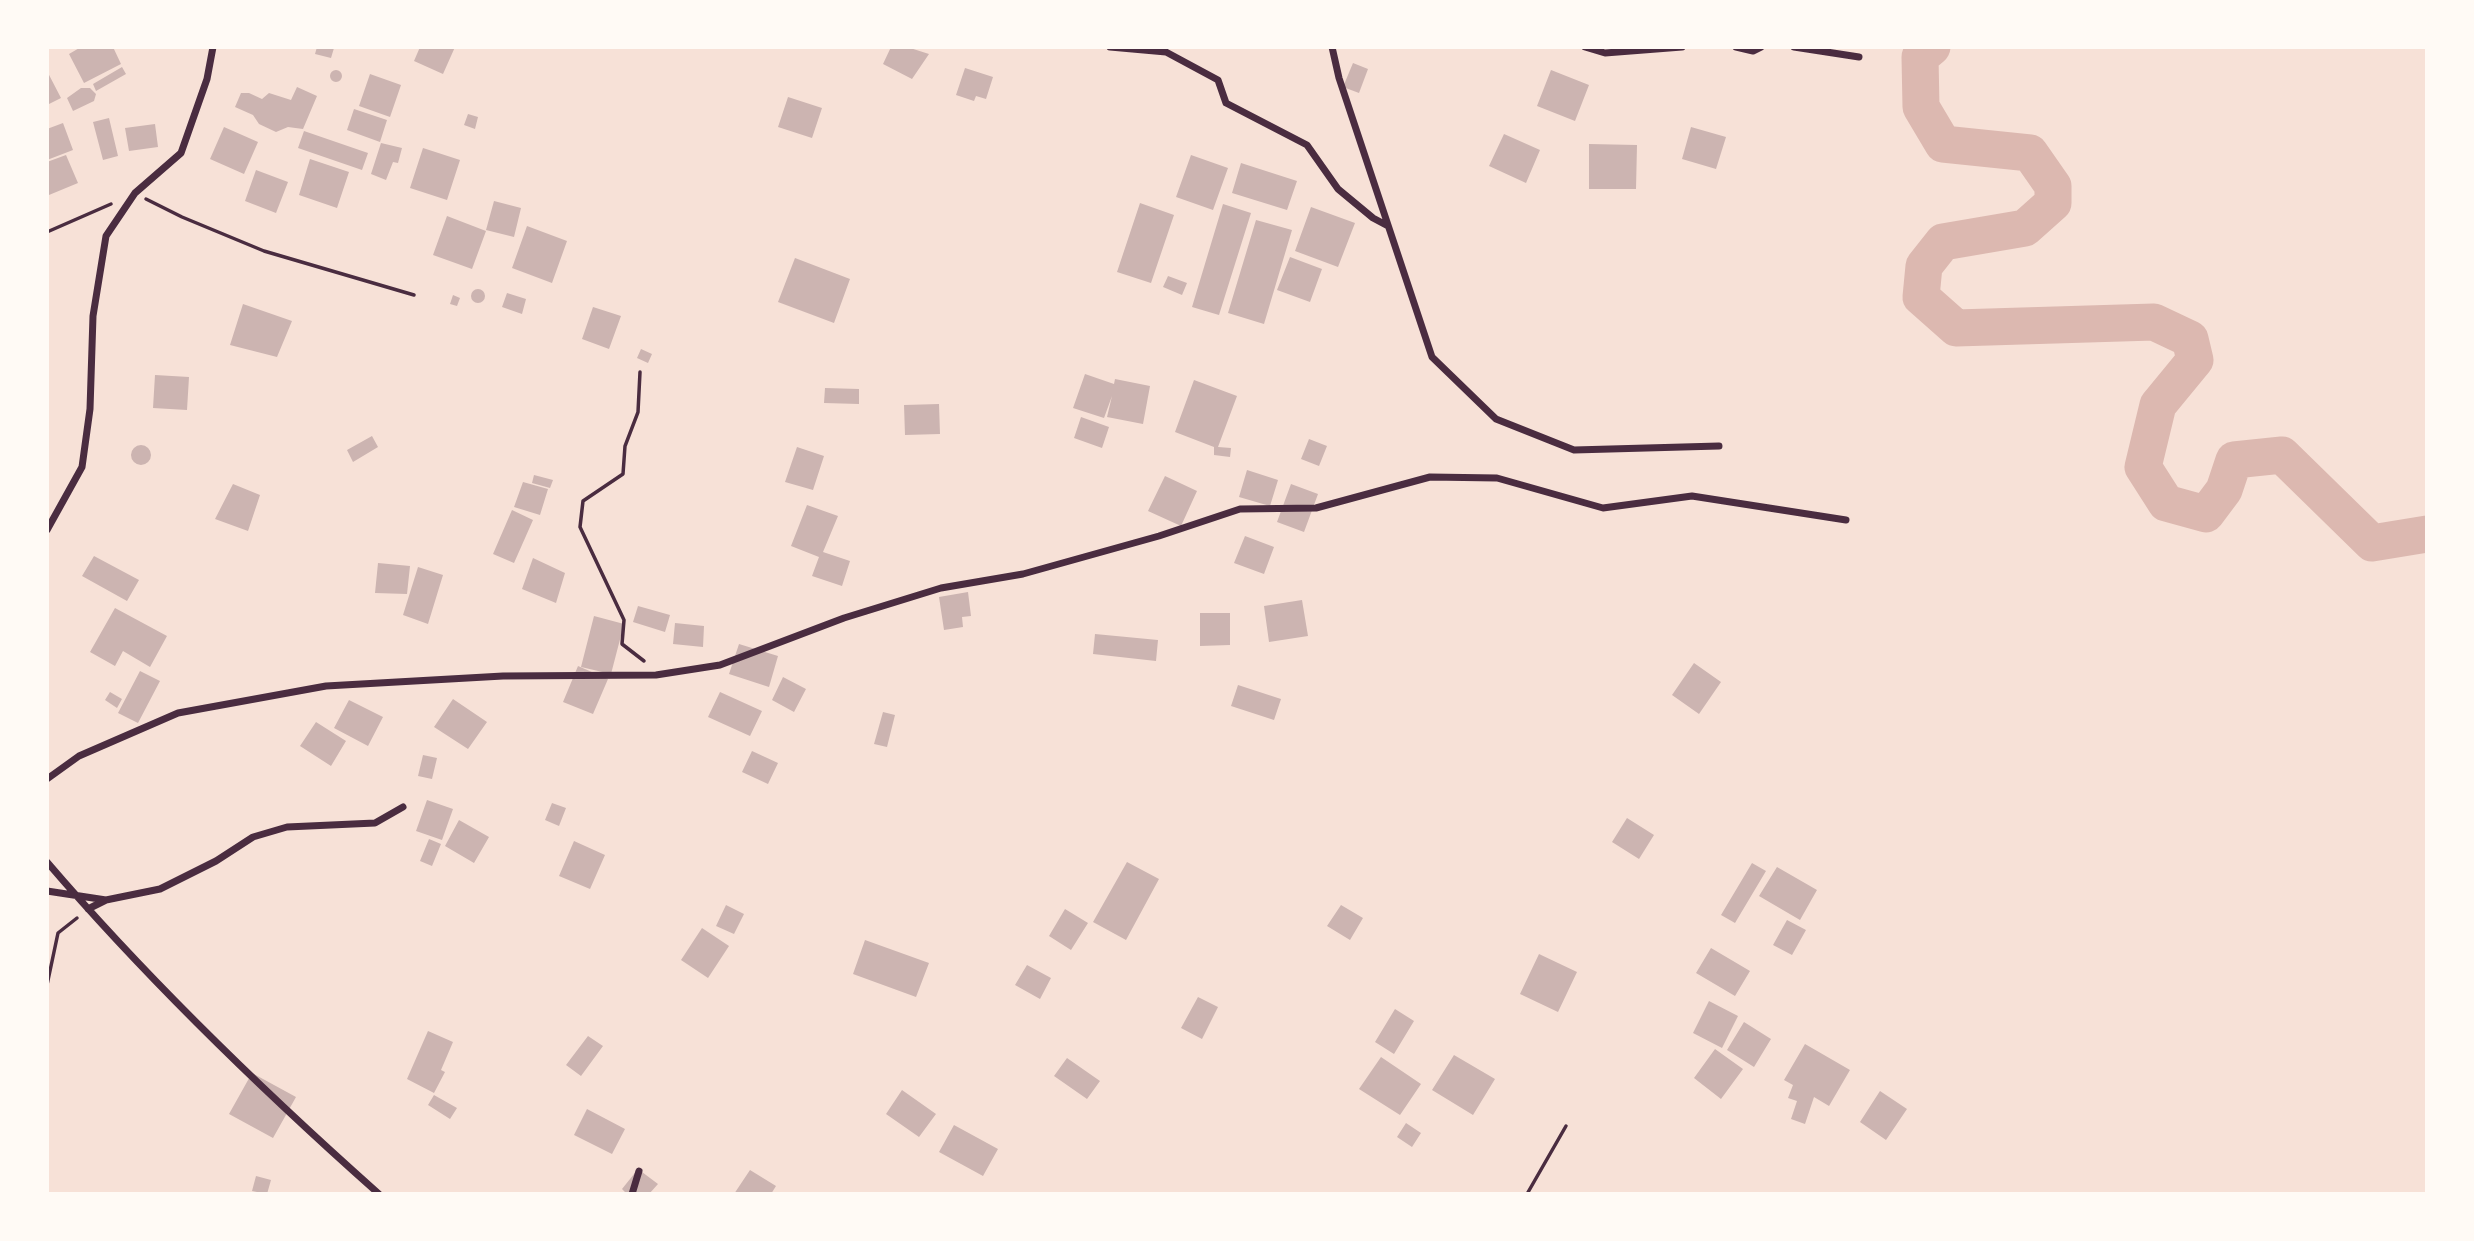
<!DOCTYPE html>
<html>
<head>
<meta charset="utf-8">
<style>
	body { margin:0 }
	#map { position:relative; width:2474px; height:1241px; overflow:hidden; background:#f7e1d7; font-family:"Golos Text",sans-serif }
	canvas { display:block }
	.frame { position:absolute; inset:0; border:49px solid #fffaf5; pointer-events:none }
</style>
</head>
<body>
<div id="map">
<canvas width="2474" height="1241"></canvas>
<div class="frame"></div>
</div>
<script>
const context = document.querySelector('canvas').getContext('2d');
context.lineJoin = 'round';
function stroke(path, color, width, dash) { context.strokeStyle = color; context.lineWidth = width; context.lineCap = dash ? 'butt' : 'round'; context.setLineDash(dash || []); context.stroke(path); }
function paint(path, color) { context.fillStyle = color; context.fill(path, 'evenodd'); }
const river = new Path2D(`
	M1932 47 1920 57 1921 107 1943 144 2030 153 2053 186V203L2025 228 1943 242 1924 266 1921 297 1956 328 2154 322 2190 339 2195 360 2158 405 2143 467 2166 503 2206 514 2224 490 2234 460 2282 455 2372 543 2427 534`);
const building = new Path2D(`
	M81 47H113L121 64 84 83 69 54Z
	M317 47 334 48 331 58 315 54Z
	M420 47H455L443 74 414 61Z
	M891 47H907L929 54 912 79 883 64Z
	M1353 63 1368 69 1359 93 1343 87Z
	M122 67 126 74 96 91 93 84Z
	M965 68 993 77 986 99 976 96 974 101 956 95Z
	M330 76a6 6 0 1 1 12 0a6 6 0 1 1-12 0Z
	M1551 70 1589 85 1575 121 1537 106Z
	M47 71 61 98 47 105Z
	M370 74 401 85 390 117 359 106Z
	M297 87 317 96 303 129 288 127 276 132 259 124 253 115 235 107 241 93H249L262 99 269 93 291 100Z
	M81 88H90L96 94 94 101 73 111 67 98Z
	M788 97 822 108 812 138 778 127Z
	M354 109 387 120 380 142 347 130Z
	M468 114 478 117 475 129 464 125Z
	M109 118 118 156 103 160 93 122Z
	M63 123 73 150 47 160V129Z
	M155 124 158 147 129 151 125 128Z
	M224 127 258 142 244 174 210 159Z
	M1691 127 1726 137 1716 169 1682 159Z
	M304 131 368 153 362 170 298 148Z
	M1504 134 1540 150 1526 183 1489 166Z
	M381 143 402 148 398 163 393 162 386 180 371 174Z
	M1589 144 1637 145 1636 189H1589Z
	M423 148 460 160 447 200 410 188Z
	M66 155 78 183 49 195 47 162Z
	M1191 155 1228 168 1213 210 1176 197Z
	M310 159 349 172 337 208 299 195Z
	M1241 163 1297 181 1287 210 1232 193Z
	M256 170 288 182 276 213 245 201Z
	M494 201 521 208 514 237 486 230Z
	M1140 203 1174 215 1151 283 1117 272Z
	M1223 204 1251 213 1219 315 1192 307Z
	M1311 207 1355 223 1338 267 1295 251Z
	M447 216 486 231 472 269 433 255Z
	M1256 220 1292 230 1264 324 1228 313Z
	M527 226 567 241 552 283 512 268Z
	M1290 257 1322 269 1310 302 1277 290Z
	M795 258 850 279 834 323 778 302Z
	M1168 276 1187 283 1182 295 1163 287Z
	M471 296a7 7 0 1 1 14 0a7 7 0 1 1-14 0Z
	M507 293 526 299 522 314 502 307Z
	M453 295 460 298 457 306 450 304Z
	M243 304 292 321 277 357 230 345Z
	M593 307 621 316 609 349 582 339Z
	M641 349 652 354 648 363 637 358Z
	M1085 374 1114 384 1115 379 1150 386 1143 424 1107 417 1112 396 1104 418 1073 408Z
	M155 375 189 377 187 410 153 408Z
	M1194 380 1237 396 1218 447 1231 448 1230 457 1214 455V447L1175 432Z
	M825 388 859 389V404L824 403Z
	M939 404 940 434 905 435 904 405Z
	M1081 417 1109 427 1102 448 1074 438Z
	M372 436 378 447 353 462 347 450Z
	M1309 439 1327 446 1319 466 1301 459Z
	M131 455a10 10 0 1 1 20 0a10 10 0 1 1-20 0Z
	M797 447 824 456 813 490 785 482Z
	M1247 470 1278 480 1270 506 1239 497Z
	M534 475 553 480 550 488 532 483Z
	M1165 476 1197 491 1181 526 1148 511Z
	M523 482 548 489 540 515 514 507Z
	M233 484 260 495 248 531 215 519Z
	M1291 484 1318 494 1304 532 1277 522Z
	M807 505 838 516 823 552 850 561 842 586 812 576 819 557 791 546Z
	M512 510 533 520 514 563 493 554Z
	M1245 536 1274 547 1264 574 1234 563Z
	M94 556 139 580 127 601 82 576Z
	M533 558 565 573 556 603 522 589Z
	M378 563 410 566 407 594 375 593Z
	M418 567 443 575 428 624 403 615Z
	M968 592 971 616 962 617 963 627 944 630 939 597Z
	M1302 600 1308 636 1269 642 1264 606Z
	M638 606 670 615 665 632 633 622Z
	M115 608 167 636 150 667 123 651 115 666 90 652Z
	M1200 613H1230V645L1200 646Z
	M594 616 624 624 611 674 581 667Z
	M675 623 704 626 703 647 673 644Z
	M1095 634 1158 640 1156 661 1093 654Z
	M739 644 778 656 769 687 729 674Z
	M1694 663 1721 682 1699 714 1672 695Z
	M578 666 608 679 593 714 563 702Z
	M140 671 160 681 138 723 118 713Z
	M783 677 806 689 794 712 772 700Z
	M1238 685 1281 699 1274 720 1231 706Z
	M110 692 122 699 117 708 105 700Z
	M720 692 762 711 750 736 708 717Z
	M453 699 487 722 468 749 434 727Z
	M349 700 383 717 368 746 334 728Z
	M883 712 895 715 887 747 874 744Z
	M316 722 346 741 331 766 300 746Z
	M752 751 778 763 768 784 742 772Z
	M423 755 437 758 432 779 418 776Z
	M427 800 453 809 442 840 416 831Z
	M552 803 566 808 559 826 545 820Z
	M1627 818 1654 835 1639 859 1612 842Z
	M459 820 489 837 474 863 445 846Z
	M429 839 441 844 432 866 420 861Z
	M574 841 605 855 590 889 559 876Z
	M1127 862 1159 879 1126 940 1093 922Z
	M1752 863 1766 871 1735 923 1721 915Z
	M1777 867 1817 890 1800 920 1759 896Z
	M726 905 744 914 734 934 716 926Z
	M1341 905 1363 918 1350 940 1327 926Z
	M1065 909 1088 923 1071 950 1049 936Z
	M1787 920 1806 930 1792 955 1773 945Z
	M702 928 729 946 708 978 681 960Z
	M865 940 929 963 916 997 853 974Z
	M1711 948 1750 971 1735 996 1696 973Z
	M1539 954 1577 972 1558 1012 1520 994Z
	M1027 965 1051 978 1040 999 1015 985Z
	M1198 997 1218 1007 1202 1039 1181 1028Z
	M1709 1001 1738 1016 1722 1048 1693 1033Z
	M1395 1009 1414 1021 1394 1054 1375 1042Z
	M1744 1022 1771 1039 1754 1067 1727 1050Z
	M428 1031 453 1042 441 1070 445 1072 434 1093 407 1079Z
	M588 1036 603 1046 581 1076 566 1065Z
	M1805 1044 1850 1070 1829 1106 1814 1097 1805 1124 1791 1119 1797 1101 1788 1098 1793 1085 1784 1080Z
	M1715 1049 1743 1069 1721 1099 1694 1078Z
	M1454 1055 1495 1079 1473 1115 1432 1090Z
	M1381 1057 1421 1084 1400 1115 1359 1089Z
	M1067 1058 1100 1081 1087 1099 1054 1076Z
	M252 1073 296 1097 273 1138 229 1114Z
	M902 1090 936 1114 919 1137 886 1114Z
	M1880 1091 1907 1109 1886 1140 1860 1122Z
	M434 1095 457 1108 450 1119 428 1105Z
	M587 1109 625 1129 612 1154 574 1135Z
	M1406 1123 1421 1133 1412 1147 1397 1137Z
	M954 1125 998 1149 983 1176 939 1152Z
	M638 1169 658 1184 649 1194H627L622 1189Z
	M750 1170 776 1186 771 1194H734Z
	M256 1176 271 1180 267 1194 252 1191Z`);
const path = new Path2D(`
	M146 199 182 217 264 251 414 295
	M47 232 111 204
	M640 372 638 412 625 446 623 474 583 501 580 527 624 620 622 644 644 661
	M47 985 58 933 77 918
	M1527 1194 1566 1126`);
const minor = new Path2D(`
	M1110 47 1166 52 1218 80 1226 103 1307 145 1338 189 1373 218 1388 226
	M1332 47 1339 78 1432 357 1496 419 1574 450 1719 446
	M1585 47 1605 53 1682 47
	M1736 47 1753 51 1761 47
	M1794 47 1859 57
	M47 530 82 467 90 409 93 316 106 236 135 193 181 153 207 79 213 47
	M47 779 79 756 178 713 326 686 503 676 656 675 720 665 844 618 941 588 1023 574 1159 536 1240 509 1316 508 1430 477 1497 478 1603 508 1692 496 1846 520
	M47 862C149 981 262 1090 379 1194
	M47 891 106 900
	M88 909 106 900 160 889 216 861 253 837 287 827 375 823 403 807
	M632 1194 639 1171`);
stroke(river, '#dcb8b0', 37);
paint(building, '#ccb4b1');
stroke(path, '#4a2c40', 3.5);
stroke(minor, '#4a2c40', 7);
</script>
</body>
</html>
